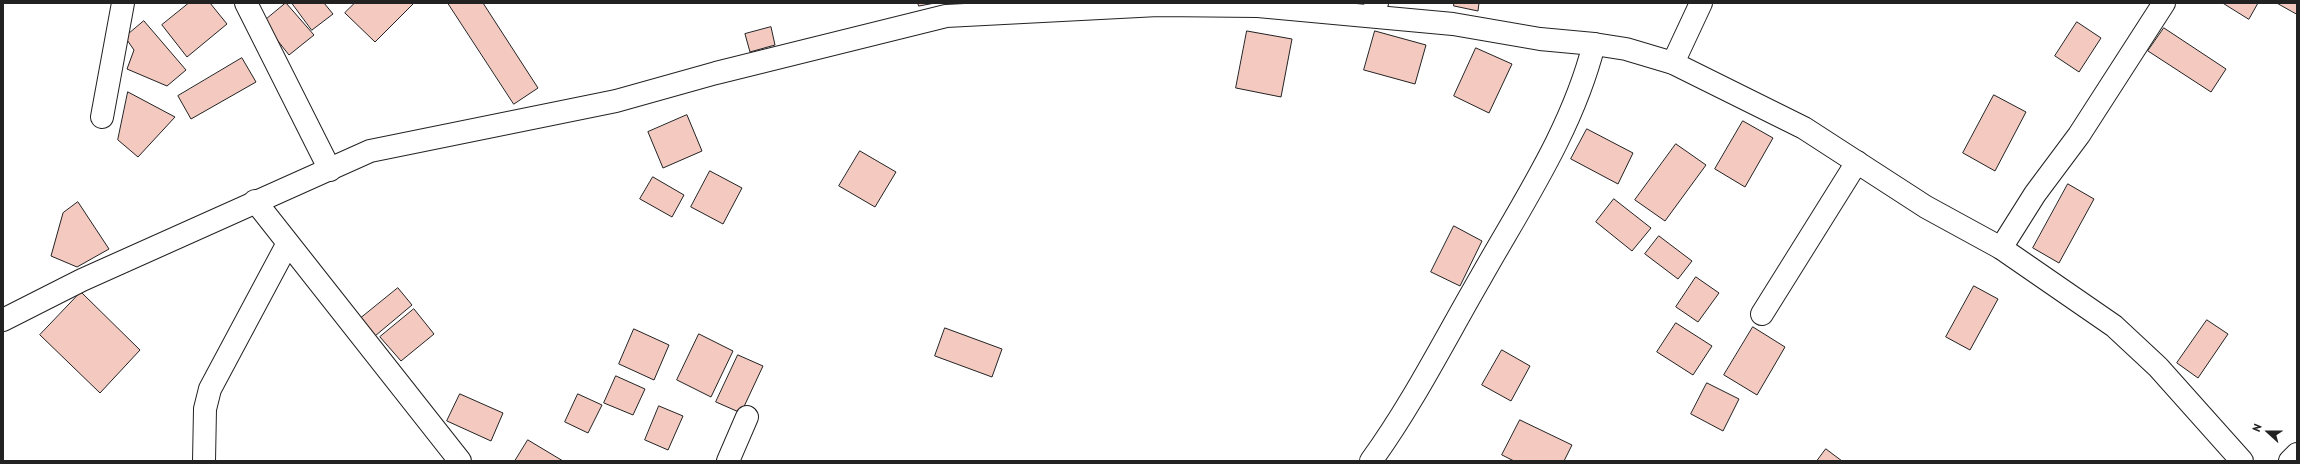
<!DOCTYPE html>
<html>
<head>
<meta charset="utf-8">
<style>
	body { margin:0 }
	#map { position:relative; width:2300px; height:464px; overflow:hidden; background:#fff; font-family:"PT Sans",sans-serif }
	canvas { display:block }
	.frame { position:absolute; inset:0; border:4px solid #222; pointer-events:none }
	.north { position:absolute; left:2248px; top:412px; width:40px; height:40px; -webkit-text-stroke:3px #fff; paint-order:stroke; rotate:291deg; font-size:11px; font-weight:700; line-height:16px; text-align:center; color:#222 }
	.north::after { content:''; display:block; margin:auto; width:14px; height:18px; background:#222; clip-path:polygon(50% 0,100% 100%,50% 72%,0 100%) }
</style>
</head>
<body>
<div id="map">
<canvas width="2300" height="464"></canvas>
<div class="frame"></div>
<div class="north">N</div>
</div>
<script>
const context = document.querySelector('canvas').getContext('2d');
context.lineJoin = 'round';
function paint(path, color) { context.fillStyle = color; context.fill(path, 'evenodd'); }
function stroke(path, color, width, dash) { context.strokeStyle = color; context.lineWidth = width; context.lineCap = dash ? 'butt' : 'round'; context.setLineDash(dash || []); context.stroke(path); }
const building = new Path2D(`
	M189 3H210L227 24 187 57 162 25Z
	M286 3 314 35 289 55 263 22Z
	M292 3H324L333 14 312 30Z
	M355 3H414L375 42 345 13Z
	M448 3H483L538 88 514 104Z
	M918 3H935L919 6Z
	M1454 3H1479L1478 11 1454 6Z
	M2223 3H2258L2249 19Z
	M2277 3H2297V14Z
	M144 21 186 70 167 86 127 69 134 50 125 37Z
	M2077 22 2101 38 2079 72 2055 56Z
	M771 27 775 45 750 52 745 34Z
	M2164 28 2226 69 2211 92 2148 51Z
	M1247 31 1292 39 1281 97 1236 88Z
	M1375 31 1426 45 1415 84 1364 70Z
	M1476 48 1512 64 1489 113 1454 96Z
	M242 58 256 82 191 119 178 96Z
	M128 92 175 117 138 157 118 140Z
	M1994 95 2026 112 1995 171 1963 153Z
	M687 115 702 151 663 168 648 132Z
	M1743 121 1773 138 1745 187 1715 169Z
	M1587 129 1633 153 1618 184 1571 159Z
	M1676 144 1706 165 1665 221 1635 200Z
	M860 151 896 172 875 207 839 186Z
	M710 171 742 188 723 224 691 207Z
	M653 177 684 195 672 217 640 199Z
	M2068 184 2094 199 2059 263 2033 248Z
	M1614 199 1651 228 1632 251 1596 222Z
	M78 202 109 249 77 267 51 256 63 213Z
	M1454 226 1482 241 1460 286 1431 272Z
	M1659 236 1692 261 1678 279 1645 254Z
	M1696 277 1719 293 1698 322 1676 307Z
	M1974 286 1998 299 1970 350 1946 337Z
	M398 288 412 305 375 336 361 318Z
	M81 292 140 350 100 393 40 335Z
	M414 309 434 334 401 361 380 337Z
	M2207 320 2228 334 2198 378 2177 363Z
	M1676 323 1712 346 1693 375 1657 352Z
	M1753 327 1785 347 1757 395 1724 375Z
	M945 328 1002 349 992 377 935 356Z
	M634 329 669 345 654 380 619 364Z
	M699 334 733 351 711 397 677 380Z
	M1502 350 1530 366 1511 401 1482 385Z
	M738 355 763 366 741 413 716 402Z
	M616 376 645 389 633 415 604 403Z
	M1707 383 1739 399 1723 431 1691 414Z
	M460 394 503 413 491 441 447 421Z
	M578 394 602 405 588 433 565 422Z
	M659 406 683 416 668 450 645 440Z
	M1520 420 1572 445 1564 461H1514L1502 455Z
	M528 440 563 461H515Z
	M1826 449 1842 461H1817Z`);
const street = new Path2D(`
	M246 3 330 170
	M1371 16 1377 3
	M1673 63 1701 3
	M102 117 123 3
	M255 201 460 461
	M2001 248 2035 194 2079 135 2164 3
	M1762 314 1857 162
	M204 461 205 409 210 389 288 243
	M728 461 747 417
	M1371 461C1413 403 1445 339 1481 277 1524 201 1573 128 1594 44
	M2290 461 2297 454`);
const secondary = new Path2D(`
	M3 320 82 280 370 151 616 101 716 73 946 16 1158 5 1258 6 1453 24 1540 39 1594 44 1626 49 1673 63 1804 128 1926 207 2001 248 2114 326 2158 367 2242 461`);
paint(building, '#f3c9c0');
stroke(building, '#222', 1);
stroke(street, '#222', 24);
stroke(secondary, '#222', 24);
stroke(street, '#fff', 22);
stroke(secondary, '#fff', 22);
</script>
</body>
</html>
